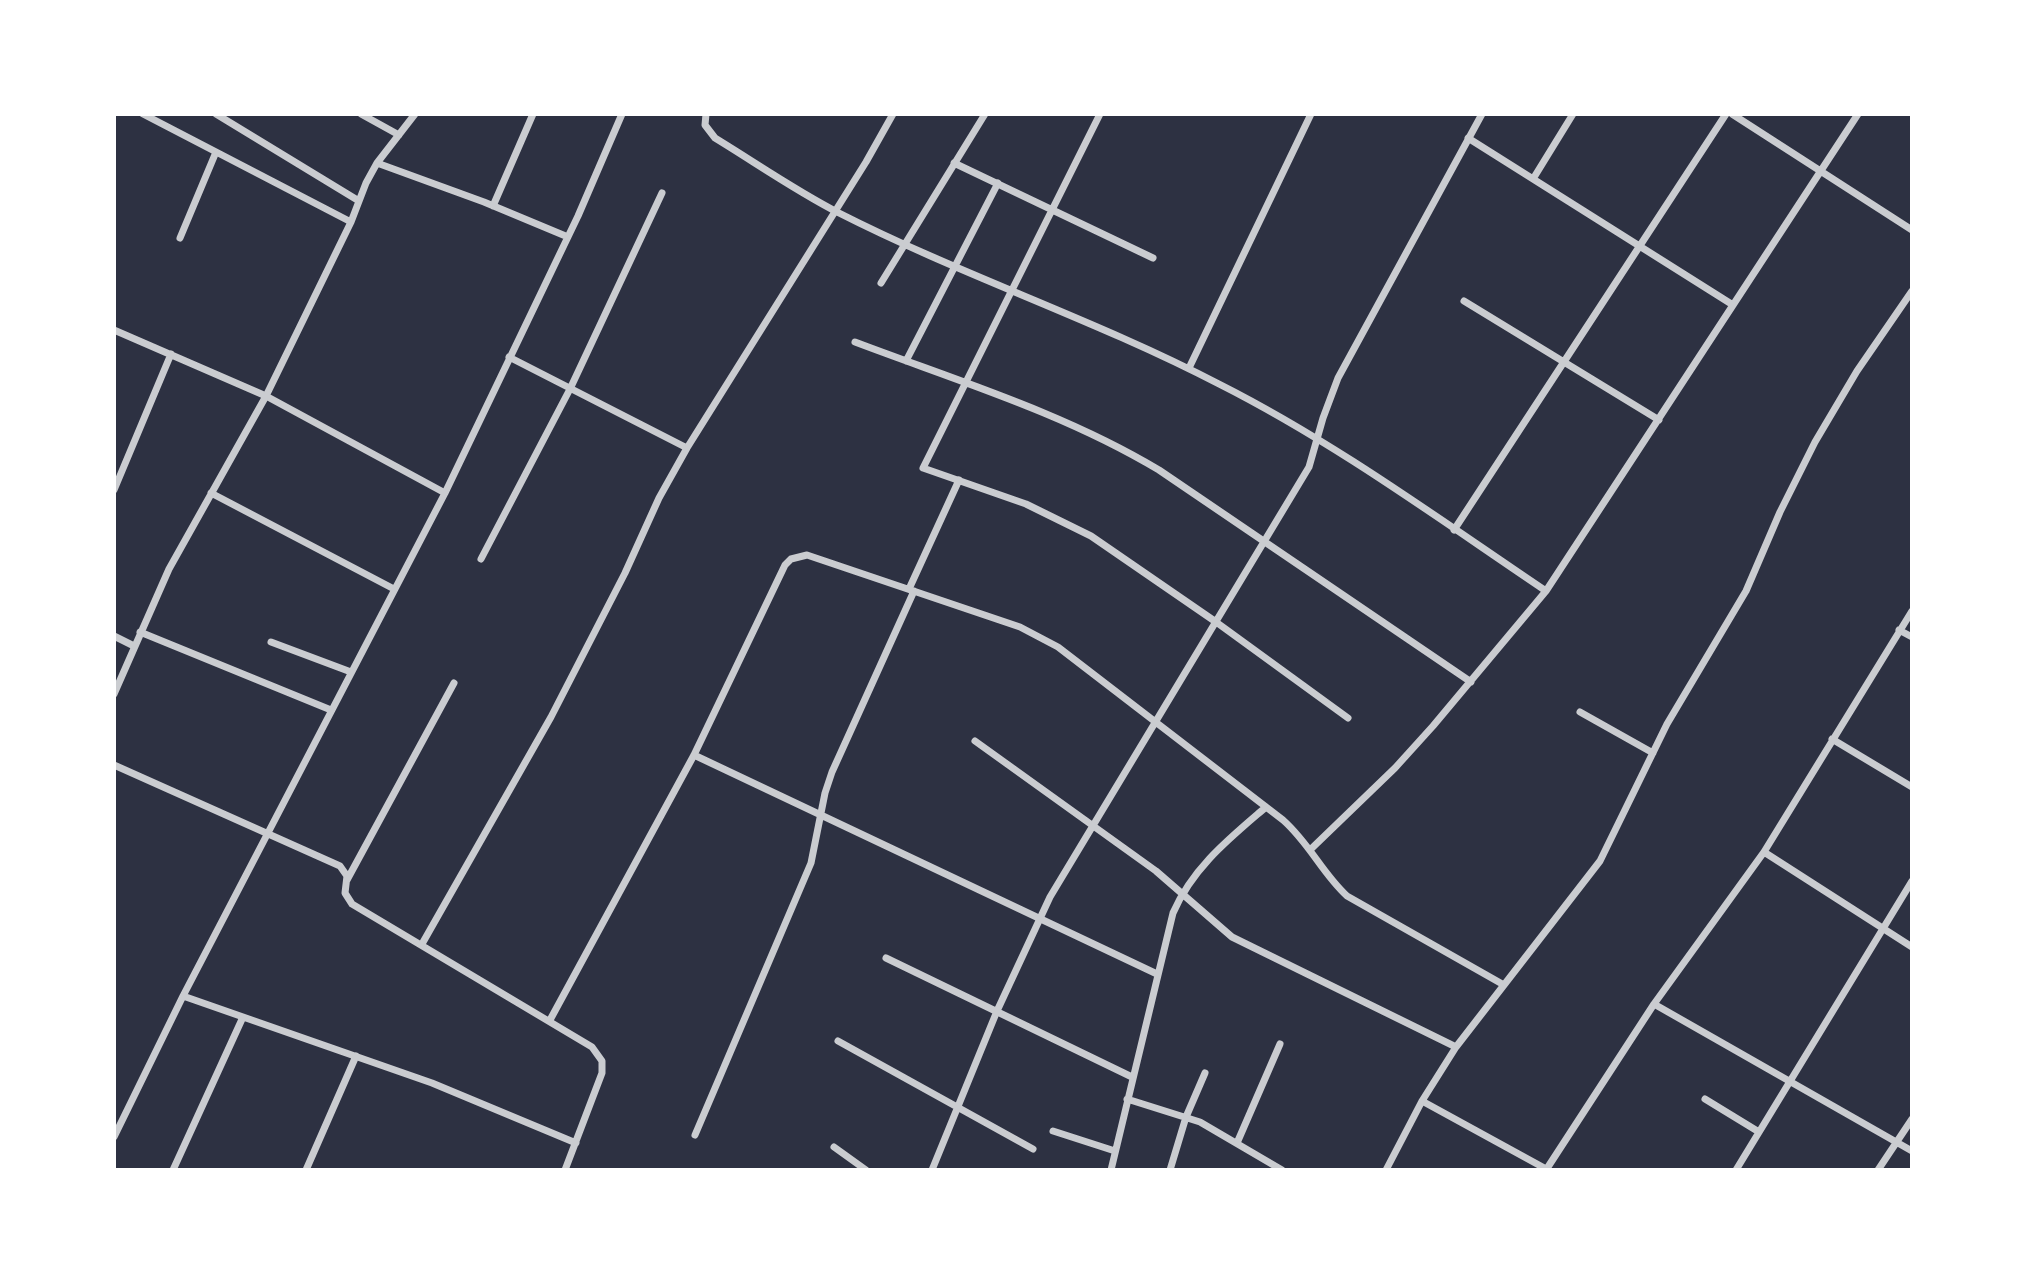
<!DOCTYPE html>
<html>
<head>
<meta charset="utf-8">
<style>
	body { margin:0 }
	#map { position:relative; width:2026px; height:1284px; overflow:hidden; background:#2d3142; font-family:"Noto Sans",sans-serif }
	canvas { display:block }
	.frame { position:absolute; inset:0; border:116px solid #fff; pointer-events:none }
</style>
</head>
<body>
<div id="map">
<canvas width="2026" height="1284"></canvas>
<div class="frame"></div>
</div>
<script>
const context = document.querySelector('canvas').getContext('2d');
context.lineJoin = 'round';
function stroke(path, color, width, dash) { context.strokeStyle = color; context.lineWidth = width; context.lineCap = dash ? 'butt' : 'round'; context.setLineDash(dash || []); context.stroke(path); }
const minor = new Path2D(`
	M143 114 351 222
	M216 114 359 201
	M361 114 399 135
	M706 114 705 125 715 138C756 163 796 191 839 213 963 276 1096 320 1219 384 1334 442 1439 519 1546 591
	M1100 114 923 468 1026 504 1091 536 1216 622 1348 718
	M1732 114 1912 230
	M1468 138 1733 305
	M377 163 484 202 568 237
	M954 163 1153 258
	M1533 179 1573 114
	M493 206 533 114
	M180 238 216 152
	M881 283 985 114
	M1464 301 1659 420
	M114 330 266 396 445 493
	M855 342C958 381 1064 413 1159 470L1471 682
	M509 357 687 448
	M906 361 998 183
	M1189 368 1311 114
	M114 490 171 354
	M211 493 394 589
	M1454 530 1726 114
	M481 559 570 389 662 193
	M909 589 959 480
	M1899 630 1912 637
	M140 632 331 710
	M114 636 134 646
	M271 642 351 672
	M114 694 169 569 266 396 351 222 366 183 377 163 415 114
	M1580 712 1653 753
	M1832 739 1912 787
	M975 741 1156 871 1232 937 1456 1047
	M694 755 1157 974
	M114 765 340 866 347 876 345 893 352 904 592 1047 602 1061V1073L565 1170
	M1311 849 1395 768 1433 726 1546 591 1858 114
	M1764 852 1912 947
	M347 880 454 683
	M422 944 551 717 625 573 659 498 687 448 866 162 893 114
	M886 958 1132 1077
	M183 996 432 1083 576 1143
	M1654 1004 1912 1151
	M550 1020 694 755 785 565 791 559 807 555 1020 627 1058 647 1283 820C1310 844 1322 873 1347 896L1504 985
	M838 1041 1033 1149
	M1127 1099 1200 1122 1282 1170
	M1705 1099 1759 1132
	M1422 1101 1548 1170
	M1053 1131 1115 1151
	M695 1135 811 863 825 793 832 772 914 591
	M114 1137 183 996 445 493 578 216 622 114
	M1237 1143 1280 1044
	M834 1147 866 1170
	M173 1170 243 1017
	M306 1170 356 1056
	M932 1170 997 1011 1050 897 1309 467 1323 418 1338 378 1482 114
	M1111 1170 1173 913C1193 867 1230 838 1266 807
	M1170 1170 1186 1117 1205 1073
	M1386 1170 1422 1101 1456 1047 1600 861 1667 724 1746 591 1780 512 1815 442 1857 371 1912 291
	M1546 1170 1654 1004 1764 852 1912 611
	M1736 1170 1912 881
	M1878 1170 1912 1119`);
stroke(minor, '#caccd0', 7);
</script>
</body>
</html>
